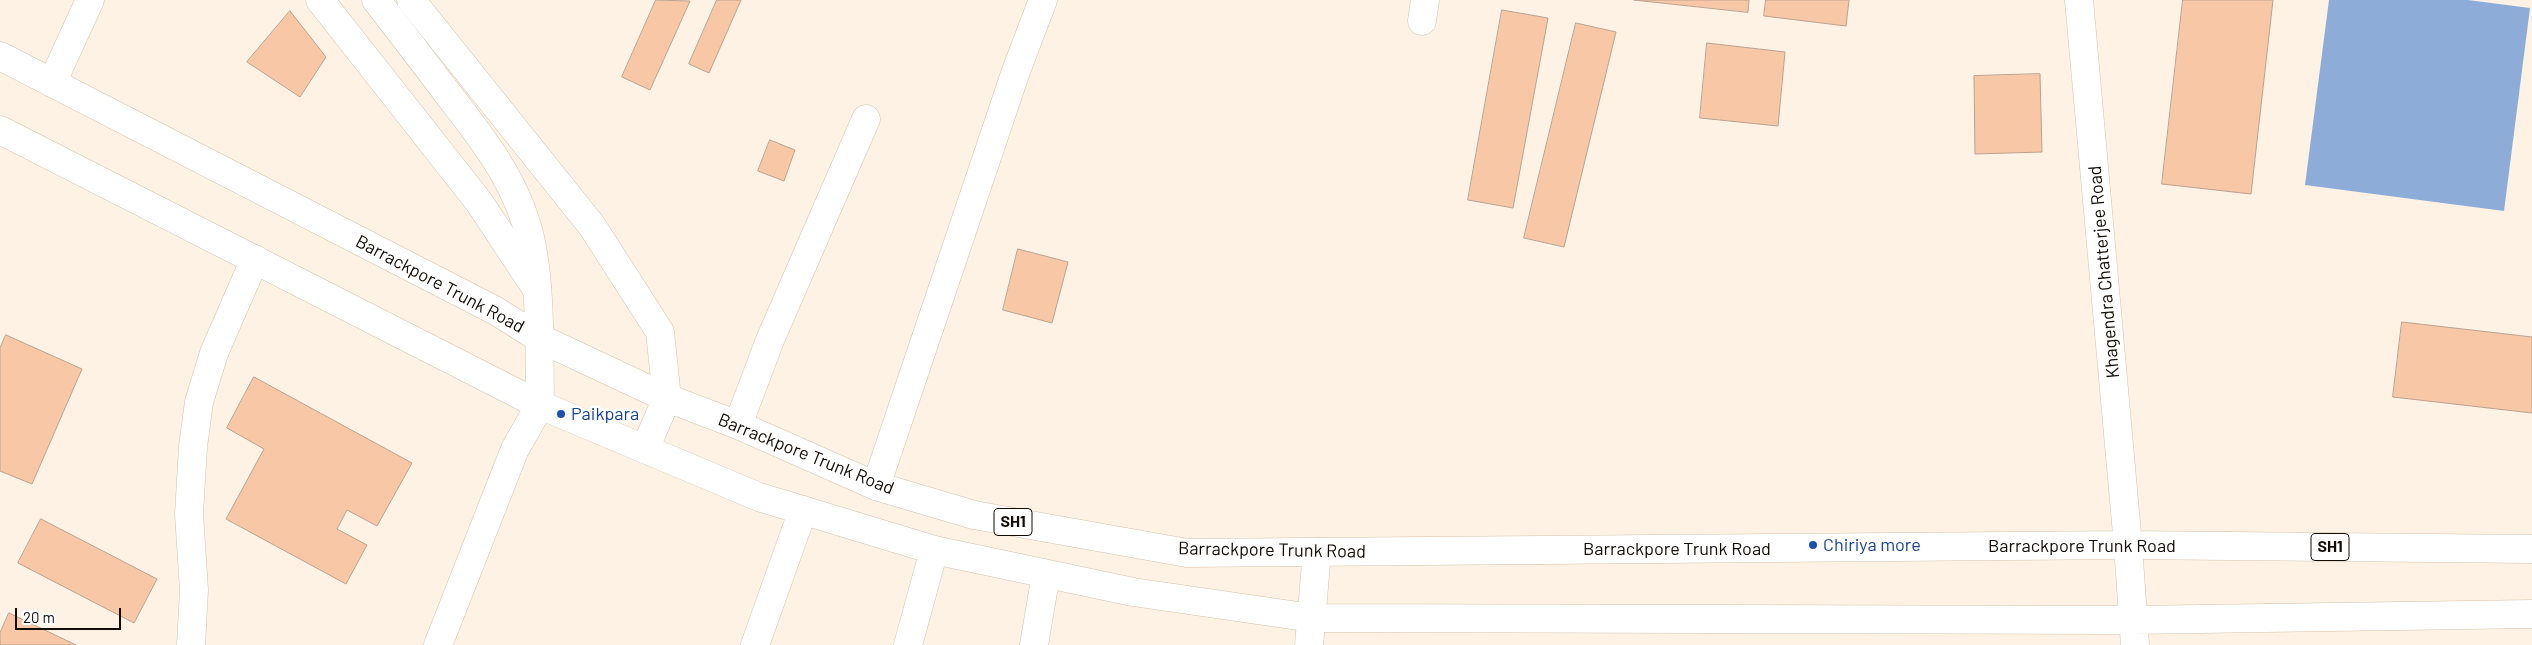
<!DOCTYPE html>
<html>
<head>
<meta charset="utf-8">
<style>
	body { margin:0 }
	#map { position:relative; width:2532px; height:645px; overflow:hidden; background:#fdf2e3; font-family:Barlow,sans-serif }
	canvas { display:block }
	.scale { position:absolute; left:15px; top:608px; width:106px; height:22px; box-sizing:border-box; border:2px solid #120c05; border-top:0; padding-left:6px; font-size:15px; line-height:18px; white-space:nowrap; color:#120c05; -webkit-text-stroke:4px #fff; paint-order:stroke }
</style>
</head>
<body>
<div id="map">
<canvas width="2532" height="645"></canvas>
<div class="scale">20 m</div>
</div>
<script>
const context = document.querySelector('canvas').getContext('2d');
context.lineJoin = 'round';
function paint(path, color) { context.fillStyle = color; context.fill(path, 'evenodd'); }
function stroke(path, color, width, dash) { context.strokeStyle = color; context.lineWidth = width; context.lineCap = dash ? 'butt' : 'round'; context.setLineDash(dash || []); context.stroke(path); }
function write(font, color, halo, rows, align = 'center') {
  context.font = font + ' Barlow,sans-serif'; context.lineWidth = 5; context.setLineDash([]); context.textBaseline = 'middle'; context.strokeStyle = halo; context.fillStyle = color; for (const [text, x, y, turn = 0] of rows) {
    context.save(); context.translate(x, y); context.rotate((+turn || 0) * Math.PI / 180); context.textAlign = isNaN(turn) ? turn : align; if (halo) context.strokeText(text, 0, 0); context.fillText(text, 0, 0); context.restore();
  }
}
const water = new Path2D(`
	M2329 0H2468L2530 8 2504 211 2305 185Z`);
const building = new Path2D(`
	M656 0 690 1 650 90 622 77Z
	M717 0H741L709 73 689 64Z
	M1634 0H1749L1748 12Z
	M1766 0H1849L1846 26 1764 16Z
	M2183 0H2273L2251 194 2162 184Z
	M1502 10 1548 18 1513 208 1468 200Z
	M290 11 326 57 300 97 247 62Z
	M1576 23 1616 32 1564 247 1524 238Z
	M1707 43 1785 52 1778 126 1700 118Z
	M2040 74 2042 152 1975 154 1974 76Z
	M770 140 795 150 784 181 758 171Z
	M1018 249 1068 262 1052 323 1003 310Z
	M2402 322 2532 337V413L2393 397Z
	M6 335 82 369 32 484 0 471V348Z
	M254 377 412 463 377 526 347 510 337 529 367 545 346 584 226 519 264 449 227 428Z
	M41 519 157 579 134 623 18 563Z
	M9 613 76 645H0V633Z`);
const minor = new Path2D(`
	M320 0 479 202 536 288
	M411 0 592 226 660 332 667 398 645 449
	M2079 0 2128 545
	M1422 21 1425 0
	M52 83 90 0
	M738 425 770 340 866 119
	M876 486 1016 71 1043 0
	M191 645 194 590 189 514 193 447 199 402 214 353 255 259
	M438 645 515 449 540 405
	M755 645 803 510
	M908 645 934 550
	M1034 645 1046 574
	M1309 645 1317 552`);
const major = new Path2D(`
	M376 0C400 31 424 62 448 94 479 134 511 174 526 223 542 272 539 352 540 405
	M0 56 496 311 539 338 667 398 738 425 876 486 974 515 1187 553 2128 545 2532 549
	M0 130 540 405 759 497 934 550 1133 592 1312 618 2133 620 2532 614
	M2128 545 2135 645`);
const markers = [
	[561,414,5,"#1a4fb4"],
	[1813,545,5,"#1a4fb4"]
];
const shields = [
	[1013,522,38],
	[2330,547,38]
];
const shieldNames = [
	["SH1",1013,522],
	["SH1",2330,547]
];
const streetNames = [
	["Khagendra Chatterjee Road",2104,272,-95],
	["Barrackpore Trunk Road",440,284,28],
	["Barrackpore Trunk Road",806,454,22],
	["Barrackpore Trunk Road",2082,546],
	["Barrackpore Trunk Road",1677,549],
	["Barrackpore Trunk Road",1272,550,1]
];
const transitNames = [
	["Paikpara",571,414],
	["Chiriya more",1823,545]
];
paint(water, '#8eacd8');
paint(building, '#f8c7a5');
stroke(building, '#bba291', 1);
stroke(minor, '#d5c2ab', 29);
stroke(major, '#d5c2ab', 29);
stroke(minor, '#fff', 28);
stroke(major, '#fff', 28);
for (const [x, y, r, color] of markers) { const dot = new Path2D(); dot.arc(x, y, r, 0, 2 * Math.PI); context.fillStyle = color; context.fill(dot); stroke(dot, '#fff', 2); }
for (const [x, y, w] of shields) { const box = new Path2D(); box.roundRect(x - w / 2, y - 13.5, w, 27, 4); context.fillStyle = '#fff'; context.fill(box); stroke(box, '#120c05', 1); }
write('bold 16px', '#120c05', null, shieldNames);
write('18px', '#120c05', '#fff', streetNames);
write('18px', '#164399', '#fff', transitNames, 'left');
</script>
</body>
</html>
